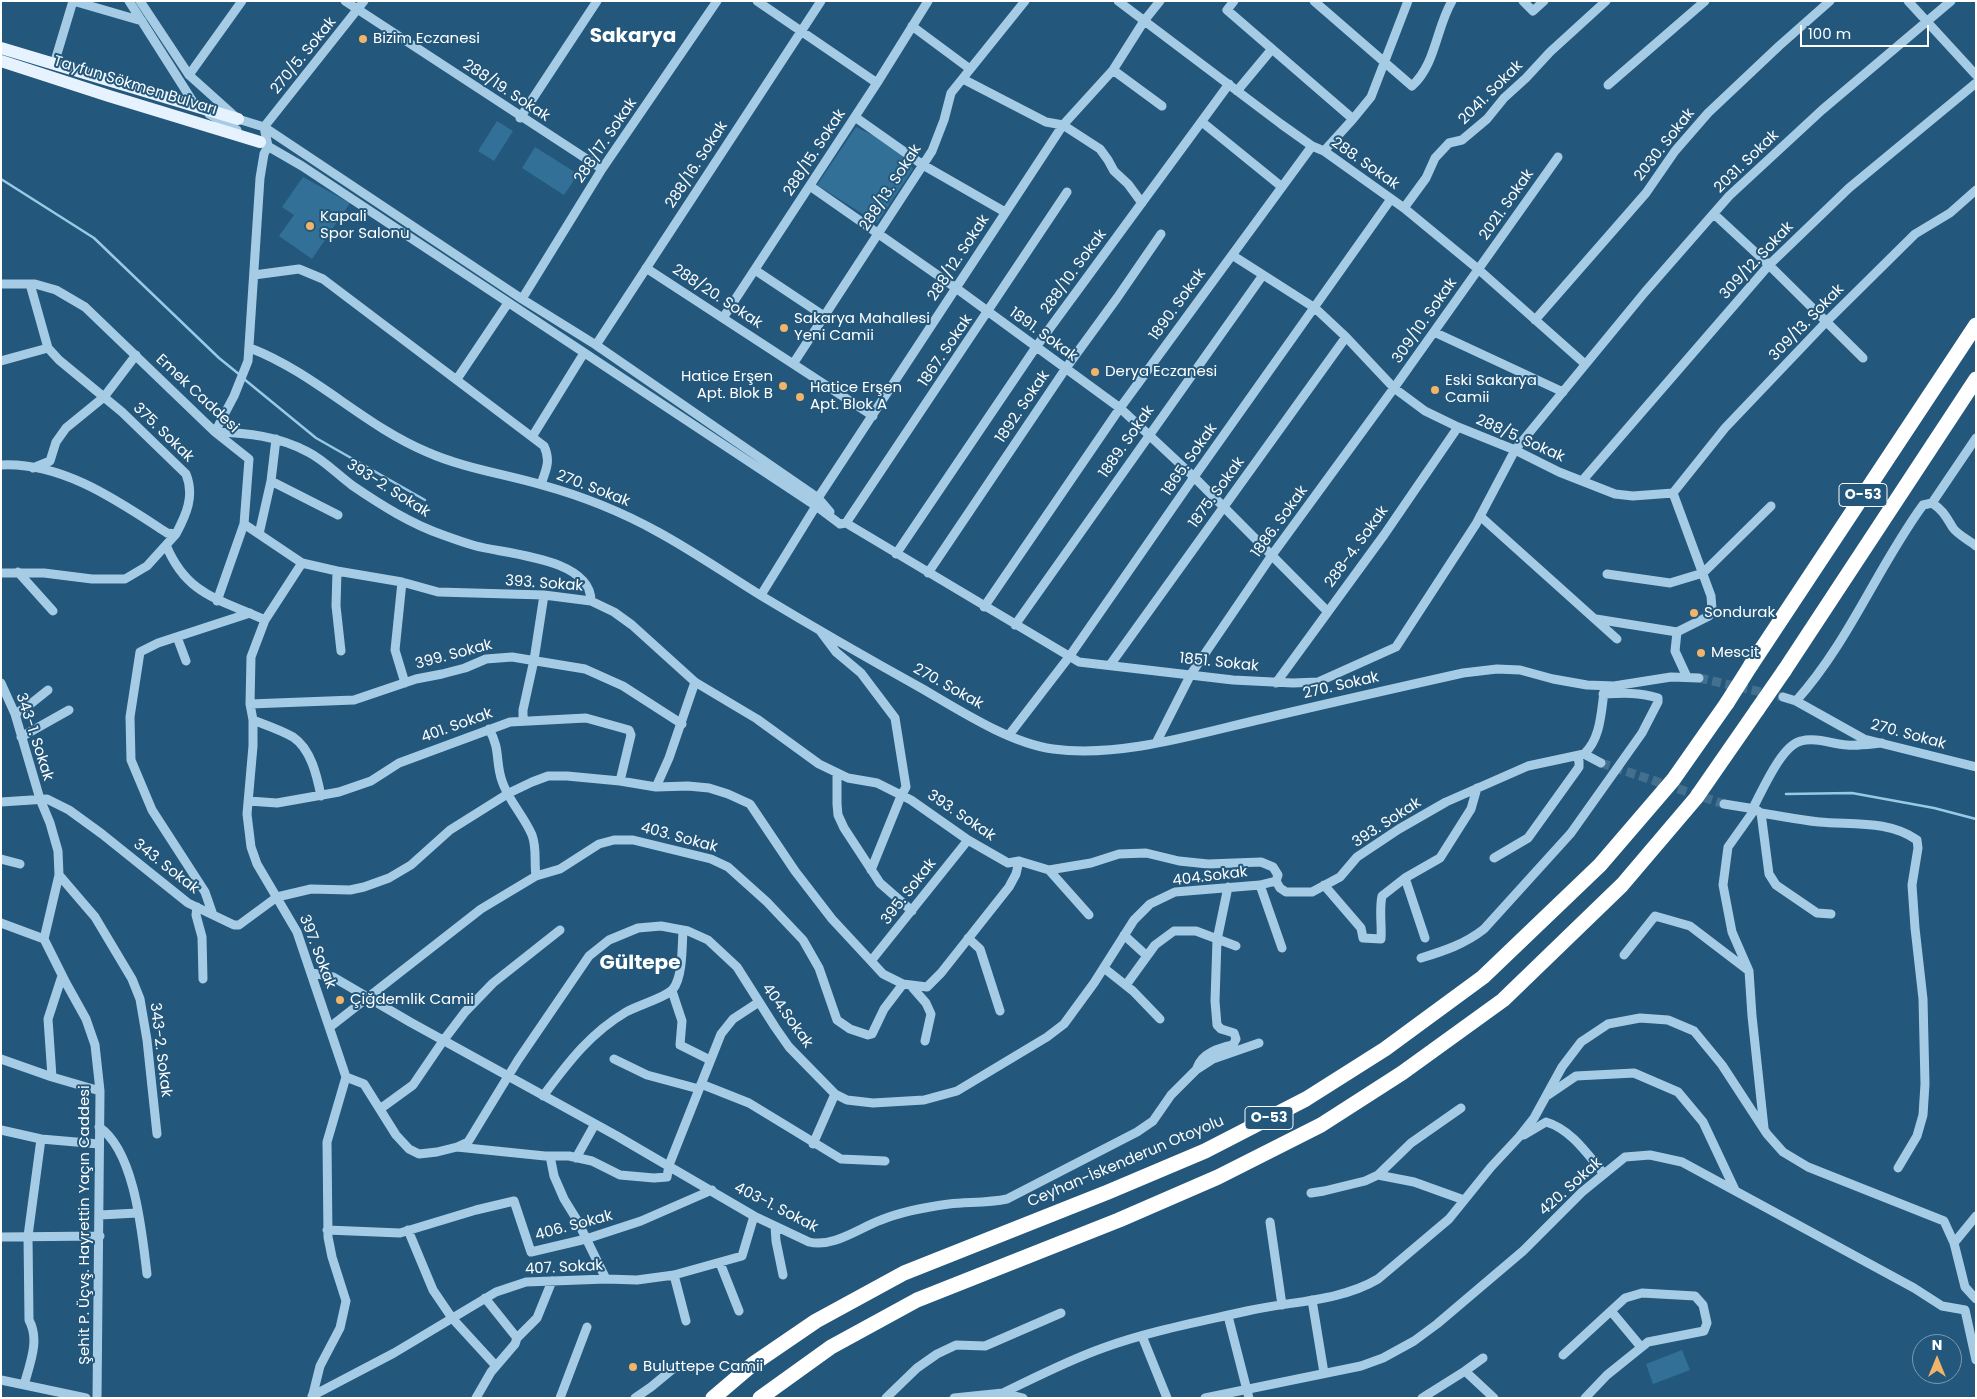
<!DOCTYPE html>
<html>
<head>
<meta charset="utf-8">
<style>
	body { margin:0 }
	#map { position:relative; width:1977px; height:1399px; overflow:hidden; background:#23577b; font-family:Poppins,sans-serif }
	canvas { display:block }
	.frame { position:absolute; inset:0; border:2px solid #fff; pointer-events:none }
	.north { position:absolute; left:1912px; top:1334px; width:50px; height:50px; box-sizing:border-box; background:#23577b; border:1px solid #7b9ab0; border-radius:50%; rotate:0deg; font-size:14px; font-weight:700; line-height:20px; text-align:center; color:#fff }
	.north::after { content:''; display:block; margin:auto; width:18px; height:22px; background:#f1b468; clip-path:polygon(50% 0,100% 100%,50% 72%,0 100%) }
	.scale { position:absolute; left:1800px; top:25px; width:129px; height:22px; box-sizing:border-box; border:2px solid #fff; border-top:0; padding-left:6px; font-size:15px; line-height:18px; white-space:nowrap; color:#fff; -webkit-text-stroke:4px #23577b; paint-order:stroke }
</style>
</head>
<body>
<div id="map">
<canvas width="1977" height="1399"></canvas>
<div class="frame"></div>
<div class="north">N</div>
<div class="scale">100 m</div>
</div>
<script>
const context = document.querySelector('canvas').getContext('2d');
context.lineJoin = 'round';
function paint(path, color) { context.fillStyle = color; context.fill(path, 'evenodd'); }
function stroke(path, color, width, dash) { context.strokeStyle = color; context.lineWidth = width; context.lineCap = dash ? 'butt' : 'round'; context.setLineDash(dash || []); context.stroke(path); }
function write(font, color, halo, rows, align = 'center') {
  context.font = font + ' Poppins,sans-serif'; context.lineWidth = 4; context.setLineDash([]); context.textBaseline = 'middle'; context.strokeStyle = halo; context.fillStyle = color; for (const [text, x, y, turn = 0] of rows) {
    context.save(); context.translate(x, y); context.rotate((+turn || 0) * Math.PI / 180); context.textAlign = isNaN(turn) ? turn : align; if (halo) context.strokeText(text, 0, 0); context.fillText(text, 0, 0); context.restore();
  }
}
const green = new Path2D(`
	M497 121 513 131 494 161 478 151Z
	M856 127 885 141 904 154 913 169 877 223 817 185Z
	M535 147 578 174 564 195 522 168Z
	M303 177 350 203 312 259 279 236 294 215 282 207Z
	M1682 1350 1690 1370 1653 1384 1646 1364Z`);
const stream = new Path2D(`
	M1 179 94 238 219 358 240 375
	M244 379 316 438 425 500
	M1786 794 1852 793 1934 808 1976 819`);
const minorTunnel = new Path2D(`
	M1699 678 1783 697
	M1601 763 1724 804`);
const minor = new Path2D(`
	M73 1 142 21
	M129 1 195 105 198 107
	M140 1 189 75 238 119 264 127 522 299 596 345 818 498 830 512
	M345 1 602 169
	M364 1 264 127 268 146 264 154 260 178 248 361 234 396 215 432C248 433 278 436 308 452 324 460 338 475 353 486 381 505 411 524 443 535 454 539 465 543 476 546 506 554 591 558 591 601
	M757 1 877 83
	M1118 1 1281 124 1312 146 1324 151 1404 208 1478 269 1585 364
	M1234 1 1227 10 1353 119
	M1314 1 1412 86C1436 64 1436 28 1452 1
	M1523 1 1533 11 1544 1
	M1908 1 1976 75
	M912 26 970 69
	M54 64 73 1
	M1113 70 1162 106
	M189 75 242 1
	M963 79 1046 122 1063 125 1100 149 1108 160 1114 171 1128 184 1142 203
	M1608 85 1705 1
	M1237 91 1272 49
	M209 114 237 130
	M855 117 923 165 1005 212
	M520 118 597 1
	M1202 122 1282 187
	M264 144 302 166 816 506 840 524
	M1324 151 1353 119 1371 97 1408 1
	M810 186 956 288 1120 408 1194 477 1327 611
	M1404 208 1426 178 1435 158 1449 143 1462 140 1487 119 1504 98 1526 78 1550 52 1606 1
	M1714 214 1769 265 1863 358
	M1232 255 1315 308 1346 337 1394 388 1425 411 1458 427 1515 450 1559 472 1615 494 1633 496 1673 493
	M646 268 873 416
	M755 270 824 316
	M254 275 299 269 323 279 544 446C551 461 546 470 541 484
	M1 284H35L56 290 85 307 215 432 249 459 244 524 217 601
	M522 299 602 169 717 1
	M723 318 877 83 928 1
	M1535 320 1646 193 1675 151 1708 113 1779 46 1830 1
	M1434 332 1563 392
	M596 345 821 1
	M250 348C315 373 363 425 427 452 463 468 504 474 542 485 582 496 622 512 658 532 693 551 726 574 760 595 813 627 867 658 921 688 959 710 1009 743 1053 749 1121 758 1196 734 1262 719 1329 703 1396 688 1463 673L1497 669 1520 670 1553 679 1587 685 1614 686 1671 677 1699 678
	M1 361 48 348
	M793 364 932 151 944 120 951 93 1025 1
	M457 379 508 303
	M532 437 584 353
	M1 465C63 462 118 501 167 533L176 534C186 515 195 496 186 474L122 412 59 360 48 348 30 284
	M33 468 50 461 56 442 66 428 104 397 136 355
	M271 481 338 515
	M1582 481 1769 265 1849 188 1976 83
	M1673 493 1725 428 1826 322 1915 234 1950 213 1976 190
	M1673 493 1711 596 1712 609 1709 616 1677 632 1675 651 1687 677
	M1932 503 1976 438
	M1480 516 1617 639
	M846 523 1067 192
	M244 524 302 563 337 571 402 582 438 592 544 595 591 601 614 612 632 625 695 682 757 719 819 764 848 778 877 783 911 800 968 840 1008 863 1019 861 1049 870 1091 863 1119 854 1146 853 1179 861 1208 864 1261 862 1273 867 1278 875 1276 881 1280 888 1286 892H1312L1340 877 1357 857 1399 829 1446 802 1528 766 1584 754C1602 738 1601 708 1605 686
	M840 524 846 523 1079 662 1233 680 1293 683 1318 682 1396 647 1476 524 1515 450 1645 292 1729 196 1822 110 1951 1
	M259 534 271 481 276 439
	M166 545C187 596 220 599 265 620
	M896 554 1036 347 1229 84
	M302 563 265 620 251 657 250 704 253 720V746L247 814 251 847 257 864 297 932 346 1077 327 1142 328 1237 332 1257 346 1301 340 1328 320 1366 312 1398
	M337 571 336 606 341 651
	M18 572 53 611
	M1 573H44L92 579H125L147 566 176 534
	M928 573 1066 368 1117 298 1161 234
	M1607 574 1670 583 1703 573 1771 506
	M402 582 395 650 405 683
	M761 595 816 506 818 498 1063 125 1113 70 1144 21 1160 1
	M984 607 1120 408 1312 146
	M1596 619 1677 632
	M1015 625 1263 275
	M821 632 836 652 861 673 895 718 906 787 901 796 871 870
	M177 637 186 661
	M1110 665 1346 337
	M1 683 15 714 40 799 50 823 58 851 59 875 44 939 66 983 86 1019 95 1045 100 1091 97 1398
	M1276 683 1384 535 1458 427
	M1783 697 1796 701 1864 739 1976 767
	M1796 701C1849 642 1877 568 1923 505L1932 503C1944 511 1946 517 1953 528 1958 535 1969 540 1976 546
	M250 704 354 700 416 679 442 674 465 668 486 659 512 657 585 669 623 686 682 724
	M15 714 28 706 48 690
	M253 720C266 725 281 730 293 737 311 749 317 776 321 796
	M523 721V710L534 660 544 595
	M489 729C501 750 495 761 502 781 508 800 524 816 532 835 537 848 534 862 536 876
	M1009 735 1069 657 1194 477 1391 199
	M21 737 69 710
	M1156 743 1191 674 1272 555 1394 388 1558 157
	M1882 743C1871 744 1858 746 1847 745 1832 744 1816 737 1801 741 1782 745 1763 789 1754 806L1755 809 1761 813C1780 816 1800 820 1819 822 1852 825 1889 820 1917 840L1918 848 1912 885 1915 928 1923 999 1925 1084 1923 1115 1917 1136 1898 1168
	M1584 754 1601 763
	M837 773V804L838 815 844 828 880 883 912 911
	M656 787 669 758 695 682
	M249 801 277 803 339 792 371 781 399 763 510 722 586 718 629 730 631 735 620 781
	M1 802 47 799 69 810 102 834 188 903 234 925H239L277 897 311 889 350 890 364 887 389 878 411 865 450 830 509 793 532 782 548 776H567L620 781 656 787 688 786 709 788 728 794 750 804 795 871 832 919 871 961 883 974 903 984 927 987 941 973 1009 887 1016 874 1019 861
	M1724 804 1755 809
	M1755 809 1728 847 1723 885 1732 932 1749 971 1752 1016 1764 1128
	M1761 813 1769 874 1776 885 1817 913 1831 914
	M1494 858 1528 838 1579 767V761L1576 756
	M1 859 20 864
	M1049 870 1089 915
	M59 875 95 917 132 979 140 999 147 1040 157 1134
	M1405 878 1425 938
	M1260 885 1282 948
	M1324 885 1361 928 1363 938 1381 939C1382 925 1379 910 1382 896L1405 878 1440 858 1471 809 1477 788
	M197 907 196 915 202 937 203 979
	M213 915 205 892 152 810 131 760 130 717 140 652 158 643 250 613
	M1 923 44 939
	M1124 935 1147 956
	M968 938 980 949 1000 1011
	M1624 955 1655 916 1690 926 1749 971
	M1421 958C1444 951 1465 944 1484 929L1571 833 1642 733 1658 702V698C1640 692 1622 693 1603 694
	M871 961 968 840
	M1104 968 1133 991 1160 1019
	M312 973 333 977 410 1022 617 1136 754 1216 809 1242C833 1248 859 1228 881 1220 903 1211 927 1207 949 1204 969 1202 988 1203 1007 1199L1137 1132 1153 1121 1171 1095 1196 1070 1213 1059 1259 1043
	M1126 985 1155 945 1174 931H1196L1236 946
	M912 987 926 1003 931 1014 925 1041
	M672 991 682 1021 680 1045 710 1060
	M330 1027 481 909 536 876 560 869 599 844 614 840H633L711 859 728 867 767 902 803 940 819 968 837 1020 850 1029 868 1035 872 1034 884 1009 903 984
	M1 1059 52 1077 100 1091
	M614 1059 647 1075 699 1089
	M1197 1068C1202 1053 1219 1048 1233 1045L1236 1039 1234 1033 1221 1029 1217 1025 1215 1001 1217 940 1228 887
	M52 1077 48 1019 62 976
	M346 1077 364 1084 396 1135 409 1149 419 1154 437 1152 457 1147 468 1142 518 1060 589 956 609 940 638 928 661 926 688 931 708 940 737 967 775 1027 789 1047 835 1094 847 1100 873 1103 924 1100 957 1091 1047 1037 1064 1024 1094 983 1134 920 1150 904 1175 892 1260 885 1276 881
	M701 1084 749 1103 841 1159 885 1161
	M1548 1095 1576 1076 1634 1073 1678 1092 1703 1122 1735 1190
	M543 1096C568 1063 589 1034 626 1012 636 1006 667 997 673 989 683 977 682 945 683 930
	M380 1109 413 1085 443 1041 465 1012 493 983 560 930
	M99 1127C135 1151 142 1234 147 1274
	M1 1130 41 1139 99 1144
	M1524 1135 1546 1122C1571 1129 1588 1155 1604 1174
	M813 1144 835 1094
	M457 1147 545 1156H569L592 1161 620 1175 654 1178 667 1177 669 1165 721 1034 733 1019 759 1002
	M550 1156 554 1176 564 1199 577 1220 606 1279
	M576 1158 595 1124
	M1378 1175 1411 1143 1461 1108
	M1311 1193 1324 1191 1365 1181 1378 1175 1414 1182 1464 1200
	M100 1215 137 1213
	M1270 1222 1282 1305
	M775 1226 776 1241 783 1275
	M327 1230 400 1233 476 1210 514 1201 531 1252 586 1239 641 1221 712 1190
	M408 1230 433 1290 452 1318 496 1366
	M1 1237 100 1236
	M1954 1243 1976 1216
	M720 1263 739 1311
	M674 1275 686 1321
	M485 1298 517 1338
	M1312 1300 1324 1373
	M1965 1310 1976 1360
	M1611 1311 1641 1347
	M1228 1316 1249 1398
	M1142 1336 1167 1398
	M1563 1355 1625 1298 1642 1293 1695 1296 1703 1305 1707 1323 1704 1331 1648 1342 1607 1375 1585 1398
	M1465 1371 1494 1398
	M1 1380 86 1398
	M24 1385C30 1363 40 1340 29 1320L28 1236 41 1139
	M1003 1393C1036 1377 1069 1360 1103 1348 1150 1331 1199 1322 1247 1311 1290 1301 1339 1302 1378 1279L1449 1219 1491 1167 1519 1137 1534 1118 1562 1067 1581 1042 1608 1024 1640 1018 1668 1020 1694 1031 1722 1065 1767 1134 1783 1152 1808 1167 1944 1221 1954 1243 1965 1287 1976 1299
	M312 1396 394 1353 496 1292 526 1282 606 1279 637 1280 674 1275 742 1256 754 1216
	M476 1398 491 1372 515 1344 517 1338 537 1318 552 1281
	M560 1398 587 1327
	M635 1398 651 1387 674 1368
	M886 1398 917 1368 937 1354 956 1345 985 1346 1061 1313
	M954 1398 1003 1393 1023 1398
	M1205 1398 1361 1366 1383 1358 1414 1341 1437 1324 1523 1251 1582 1192 1625 1157 1650 1155 1682 1162 1914 1288 1942 1306 1965 1310
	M1422 1398 1465 1371 1483 1358`);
const major = new Path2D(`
	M1 48 238 119
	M1 61 109 96 260 142`);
const highway = new Path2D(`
	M1751 665 1976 325
	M1784 671 1976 379
	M713 1398 753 1364 816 1321 904 1273 1108 1192 1205 1151 1306 1099 1385 1049 1483 977 1600 865 1673 780 1727 703
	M760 1398 831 1347 917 1300 1119 1220 1218 1177 1321 1125 1402 1073 1503 1000 1622 885 1696 798 1757 710`);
const highwayBridge = new Path2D(`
	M1727 703 1751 665
	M1757 710 1784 671`);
const markers = [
	[363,39,5,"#f1b468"],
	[310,226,5,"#f1b468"],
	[784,328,5,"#f1b468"],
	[1095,372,5,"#f1b468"],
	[783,386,5,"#f1b468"],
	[1435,390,5,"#f1b468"],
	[800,397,5,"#f1b468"],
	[1694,613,5,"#f1b468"],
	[1701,653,5,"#f1b468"],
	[340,1000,5,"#f1b468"],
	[633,1367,5,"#f1b468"]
];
const shields = [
	[1863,495,48],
	[1269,1118,48]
];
const shieldNames = [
	["O-53",1863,495],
	["O-53",1269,1118]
];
const poiNames = [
	["Bizim Eczanesi",373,39],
	["Kapali",320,217],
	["Spor Salonu",320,234],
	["Sakarya Mahallesi",794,319],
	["Yeni Camii",794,336],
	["Derya Eczanesi",1105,372],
	["Hatice Erşen",773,377,"right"],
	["Apt. Blok B",773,394,"right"],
	["Eski Sakarya",1445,381],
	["Camii",1445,398],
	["Hatice Erşen",810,388],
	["Apt. Blok A",810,405],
	["Sondurak",1704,613],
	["Mescit",1711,653],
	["Çiğdemlik Camii",350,1000],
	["Buluttepe Camii",643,1367]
];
const streetNames = [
	["270/5. Sokak",304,56,-51],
	["Tayfun Sökmen Bulvarı",135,86,17],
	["288/19. Sokak",506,91,33],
	["2041. Sokak",1491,93,-45],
	["288/17. Sokak",606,141,-56],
	["2030. Sokak",1665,145,-52],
	["288/15. Sokak",815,153,-57],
	["2031. Sokak",1747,162,-44],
	["288. Sokak",1365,164,35],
	["288/16. Sokak",697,165,-57],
	["288/13. Sokak",891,188,-57],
	["2021. Sokak",1507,205,-55],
	["288/12. Sokak",959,258,-57],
	["309/12. Sokak",1757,261,-47],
	["288/10. Sokak",1074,272,-54],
	["288/20. Sokak",717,297,33],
	["1890. Sokak",1178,305,-54],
	["309/10. Sokak",1425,321,-55],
	["309/13. Sokak",1807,323,-46],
	["1891. Sokak",1043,335,36],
	["1867. Sokak",946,351,-56],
	["Emek Caddesi",197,394,43],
	["1892. Sokak",1023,407,-56],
	["375. Sokak",163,433,44],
	["288/5. Sokak",1520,439,24],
	["1889. Sokak",1127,442,-55],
	["1865. Sokak",1190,460,-55],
	["393-2. Sokak",388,489,32],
	["270. Sokak",593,489,21],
	["1875. Sokak",1217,493,-54],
	["1886. Sokak",1280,522,-54],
	["288-4. Sokak",1357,547,-54],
	["393. Sokak",544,584,4],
	["399. Sokak",454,655,-15],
	["1851. Sokak",1219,663,6],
	["270. Sokak",1341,686,-13],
	["270. Sokak",948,687,29],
	["401. Sokak",457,726,-20],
	["270. Sokak",1908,735,15],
	["343-1. Sokak",34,737,72],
	["393. Sokak",961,816,34],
	["393. Sokak",1387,823,-33],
	["403. Sokak",679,838,15],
	["343. Sokak",166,867,38],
	["404.Sokak",1210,877,-7],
	["395. Sokak",909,892,-52],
	["397. Sokak",317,952,69],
	["404.Sokak",787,1016,54],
	["343-2. Sokak",160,1050,83],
	["Ceyhan-İskenderun Otoyolu",1126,1162,-23],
	["420. Sokak",1571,1187,-42],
	["403-1. Sokak",776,1208,27],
	["Şehit P. Üçvş. Hayrettin Yaçın Caddesi",85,1225,-90],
	["406. Sokak",574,1226,-15],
	["407. Sokak",564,1268,-3]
];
const districtNames = [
	["Sakarya",633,37],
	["Gültepe",640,964]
];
paint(green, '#337097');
stroke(stream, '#9ac9e6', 2.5);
stroke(minorTunnel, '#44708f', 9, [9, 4.5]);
stroke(minor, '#a6cce5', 9);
stroke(major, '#e6f2fd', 12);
stroke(highway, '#fff', 15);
stroke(highwayBridge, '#fff', 15);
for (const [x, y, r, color] of markers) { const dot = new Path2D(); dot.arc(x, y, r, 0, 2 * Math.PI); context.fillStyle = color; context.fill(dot); stroke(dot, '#23577b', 2); }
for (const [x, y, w] of shields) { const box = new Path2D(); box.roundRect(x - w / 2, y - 11.5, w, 23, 4); context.fillStyle = '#23577b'; context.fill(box); stroke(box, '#fff', 1); }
write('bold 14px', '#fff', null, shieldNames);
write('15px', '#fff', '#23577b', poiNames, 'left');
write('15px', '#fff', '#23577b', streetNames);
write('bold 20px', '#fff', '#23577b', districtNames);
</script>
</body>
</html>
